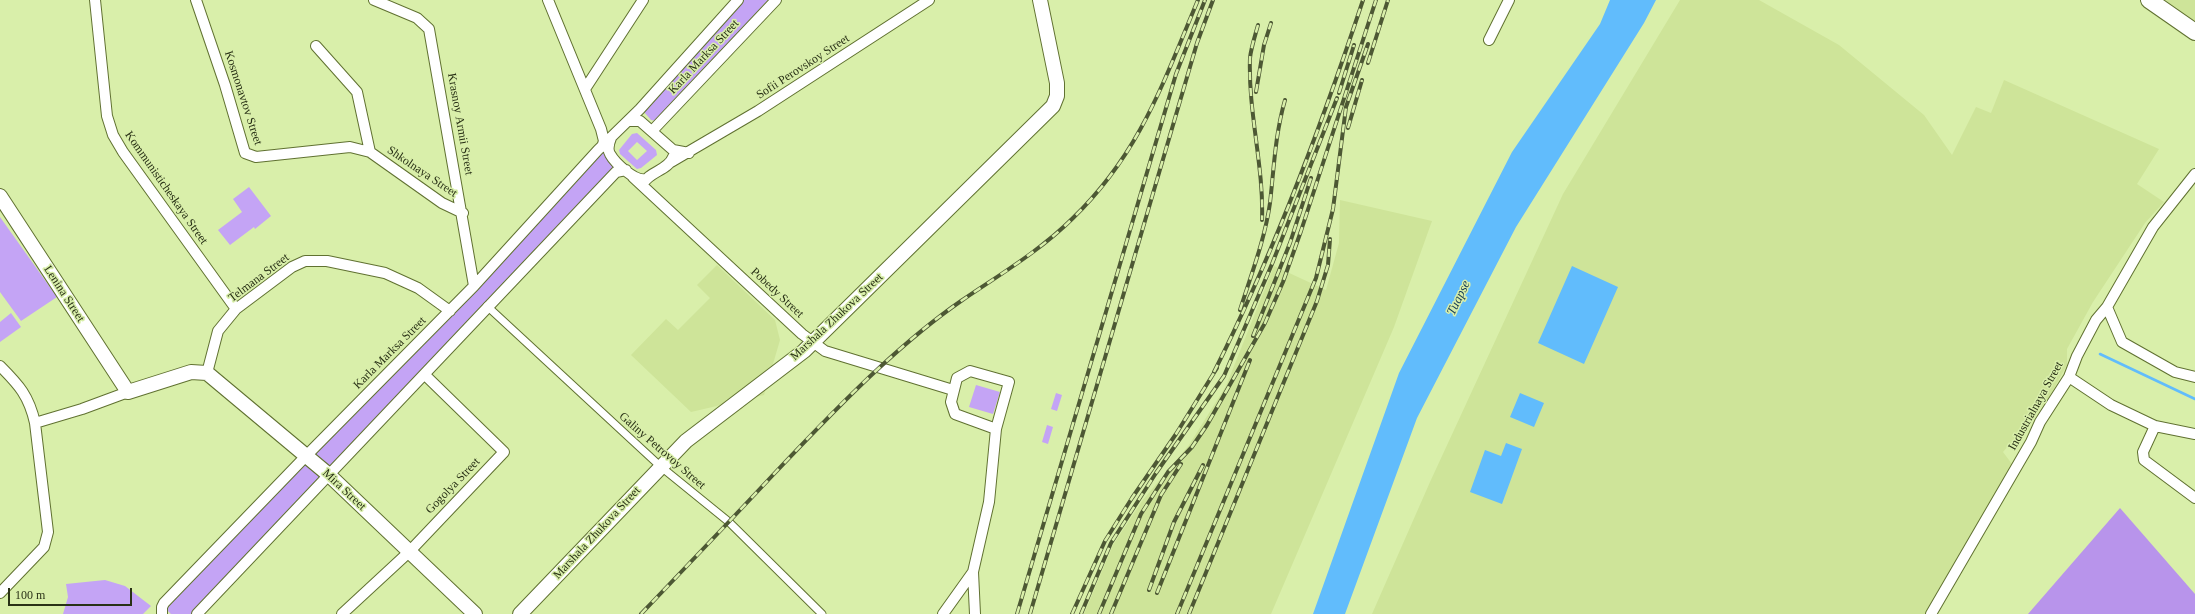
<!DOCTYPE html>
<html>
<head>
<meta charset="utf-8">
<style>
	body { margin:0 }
	#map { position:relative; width:2195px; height:614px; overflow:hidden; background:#d9efaa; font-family:"Times New Roman",serif }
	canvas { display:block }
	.scale { position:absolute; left:8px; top:588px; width:124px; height:18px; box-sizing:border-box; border:2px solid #293116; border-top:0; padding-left:5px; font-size:12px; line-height:14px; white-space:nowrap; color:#293116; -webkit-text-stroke:3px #d9efaa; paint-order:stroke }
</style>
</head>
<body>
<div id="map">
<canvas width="2195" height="614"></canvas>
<div class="scale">100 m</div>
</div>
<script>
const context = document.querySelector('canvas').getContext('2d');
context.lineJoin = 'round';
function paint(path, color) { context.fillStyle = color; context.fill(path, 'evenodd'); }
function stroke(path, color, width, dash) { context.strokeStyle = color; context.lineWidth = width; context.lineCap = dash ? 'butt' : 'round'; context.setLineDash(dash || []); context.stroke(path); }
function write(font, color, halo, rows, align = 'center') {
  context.font = font + ' "Times New Roman",serif'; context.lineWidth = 3; context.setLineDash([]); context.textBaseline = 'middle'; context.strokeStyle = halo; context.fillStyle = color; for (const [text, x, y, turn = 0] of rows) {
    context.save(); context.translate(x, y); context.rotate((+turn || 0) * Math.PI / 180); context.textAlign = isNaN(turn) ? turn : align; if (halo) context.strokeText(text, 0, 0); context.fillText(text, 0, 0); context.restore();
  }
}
const built = new Path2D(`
	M1680 0H1759L1839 45 1924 115 1952 155 1976 107 1991 113 2004 80 2159 149 2137 184 2164 202 2145 223 2093 302 2067 349V365L2048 399 2003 452 2012 464 1925 614H1372L1430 482 1563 194Z
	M2156 0H2195V28Z
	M1340 200 1432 221 1394 327 1271 614H1084L1113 545 1142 501 1189 445 1226 386 1274 266 1326 290 1339 243Z
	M717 265 775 320 780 340 764 395 691 412 631 355 666 319 678 330 710 298 697 285Z`);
const green = new Path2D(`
	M739 0H768L657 121 651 120 645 113 644 107Z
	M637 133 656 150 657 155 641 168 637 169 620 154 619 150 632 134ZM637 142 647 151 637 160 628 151Z
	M602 151 618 167 191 614H171L166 609Z
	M249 187 271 216 255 229 254 227 230 245 218 230 242 212 233 199Z
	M0 217 57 297 21 321 0 292Z
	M11 313 21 327 0 342V322Z
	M976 385 1000 392 993 414 969 407Z
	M1056 393 1062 395 1057 411 1051 409Z
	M1047 425 1053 427 1048 444 1042 442Z
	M105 580 125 586 151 606 143 614H63L68 597 66 584Z`);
const forest = new Path2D(`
	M2120 508 2195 594V614H2028Z`);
const water = new Path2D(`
	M1610 0H1656L1644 23 1516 227 1417 418 1345 614H1313L1399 373 1512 152 1600 24Z
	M1572 266 1618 287 1584 364 1538 343Z
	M1520 393 1544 403 1534 427 1510 417Z
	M1506 443 1522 449 1502 504 1470 492 1485 450 1501 456Z`);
const stream = new Path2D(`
	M2100 354 2195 399`);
const pedestrian = new Path2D(`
	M487 306 660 466 729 522 822 614`);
const minor = new Path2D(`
	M95 0 107 116 113 135 123 152 236 309
	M196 0 225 85 245 153 256 157 350 147 370 152
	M374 0 417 18 429 29 474 286
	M548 0 601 129 604 141 602 147
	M1489 40 1509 0
	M316 46 357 92 370 152 442 203 463 213
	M585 89 643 0
	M629 121H640L673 150 689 153
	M652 131 776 0
	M611 138C609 143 607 149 610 154 615 163 635 182 646 179
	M671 162 758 111 929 0
	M633 177 802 334 825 351 953 390
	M643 184C648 172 669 170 673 157
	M2107 307 2122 342 2175 372 2195 377
	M0 366C19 385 29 396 35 423
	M207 373 218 331 236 309 292 267 305 261H327L385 273 418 288 450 311
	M2069 377 2111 405 2155 426 2195 434
	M2155 426 2143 452 2144 460 2195 498
	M973 572 975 614
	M0 593 44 547 48 532 35 423 82 409 128 392
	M162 614V607L164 603 306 456 474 286 598 150 640 109 738 0
	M197 614 616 172 626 170
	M342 614 409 552 504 452 425 375
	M943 614 973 572 989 502 996 429 1009 382 970 371 957 378 951 402 955 414 996 429
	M1931 614 2031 442 2040 422 2069 377 2077 356 2096 320 2107 307 2153 227 2195 174`);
const secondary = new Path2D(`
	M0 196 128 392 191 372 207 373 329 475 475 614
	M520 614 686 441 804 351 1053 106 1057 96V83L1040 0`);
const trunk = new Path2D(`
	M2149 0 2195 32`);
const rail = new Path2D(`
	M1258 25C1255 36 1251 48 1250 58 1248 113 1264 166 1262 220
	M1368 63 1388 0
	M1256 92 1264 45 1271 23
	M1339 93 1354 45
	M1348 128 1362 80
	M1240 310C1251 275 1265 239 1270 203 1274 168 1275 135 1285 100
	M1253 336 1290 243 1311 178
	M1214 372C1274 253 1321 127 1363 0
	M1149 590 1174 522 1203 465
	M1157 593 1250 360
	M641 614C685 568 729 522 772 476 807 439 842 402 879 368 905 344 932 321 961 301 999 275 1040 251 1073 218 1140 153 1163 83 1198 0
	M1017 614 1176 74 1205 0
	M1030 614 1197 43 1213 0
	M1072 614 1105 541 1132 498 1176 434 1217 368
	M1081 614 1111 543 1156 473 1224 376 1272 264 1337 98
	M1099 614 1141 514 1168 472 1192 447 1207 425 1265 323 1283 282 1301 231 1376 0
	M1111 614 1161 495 1181 464
	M1177 614 1316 278 1333 209 1346 107 1368 44
	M1189 614 1317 301 1328 265 1330 239`);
const streetNames = [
	["Karla Marksa Street",704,57,-47],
	["Sofii Perovskoy Street",803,67,-33],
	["Kosmonavtov Street",243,98,72],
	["Krasnoy Armii Street",460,124,80],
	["Shkolnaya Street",422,172,34],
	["Kommunisticheskaya Street",166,188,55],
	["Telmana Street",259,278,-37],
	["Pobedy Street",777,293,43],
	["Lenina Street",64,294,57],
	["Marshala Zhukova Street",837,317,-43],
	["Karla Marksa Street",390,353,-45],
	["Industrialnaya Street",2036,406,-61],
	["Galiny Petrovoy Street",662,451,41],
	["Gogolya Street",453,486,-46],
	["Mira Street",344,490,43],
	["Marshala Zhukova Street",597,533,-47]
];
const waterNames = [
	["Tuapse",1459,298,-64]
];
paint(built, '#cee499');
paint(green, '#c4a4f5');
paint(forest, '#b894eb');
paint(water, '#61bcfc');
stroke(stream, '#61bcfc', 2.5);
stroke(pedestrian, '#607131', 9);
stroke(minor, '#607131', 12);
stroke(secondary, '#607131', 16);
stroke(trunk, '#607131', 18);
stroke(pedestrian, '#fff', 7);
stroke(minor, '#fff', 10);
stroke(secondary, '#fff', 14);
stroke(trunk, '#fff', 16);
stroke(rail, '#4d5834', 4);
stroke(rail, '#d9efaa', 2.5, [8]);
write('12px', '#293116', '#d9efaa', streetNames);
write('italic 13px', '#143a55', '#d9efaa', waterNames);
</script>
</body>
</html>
